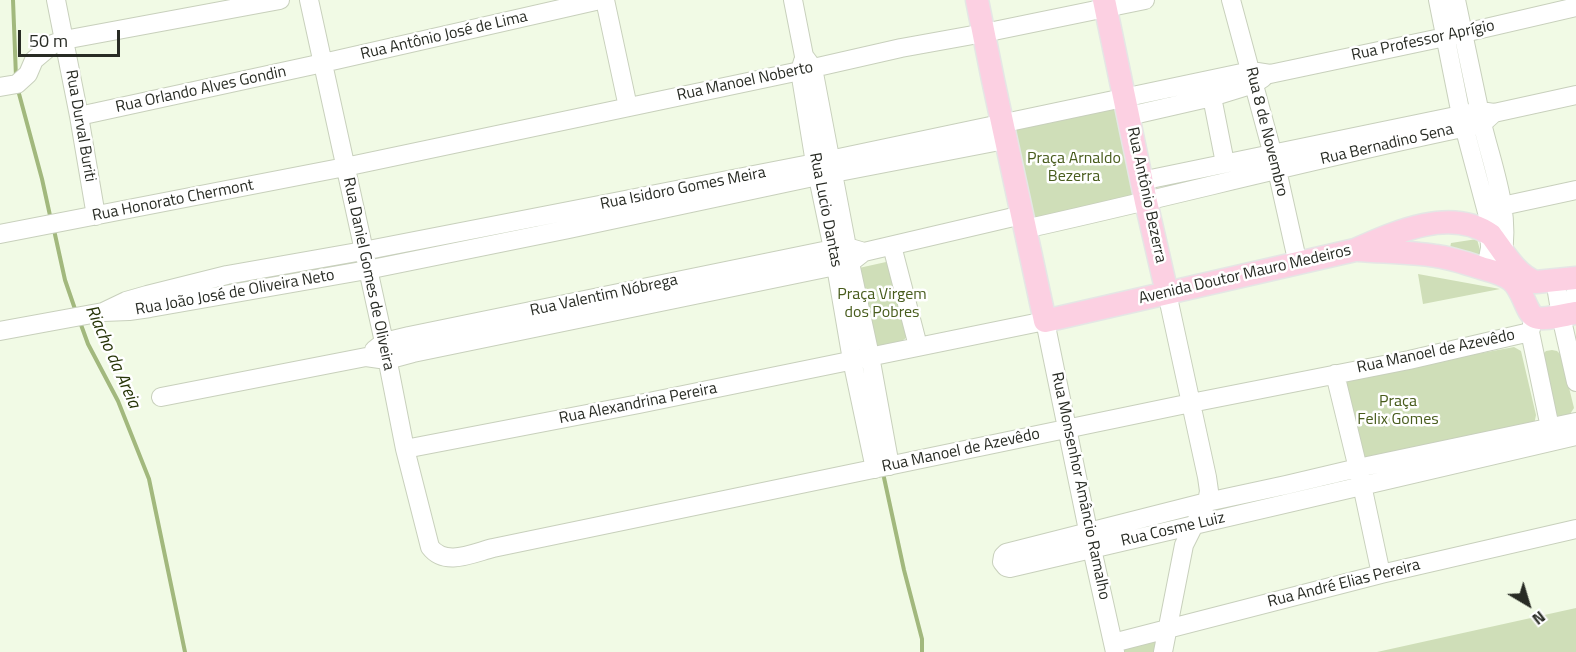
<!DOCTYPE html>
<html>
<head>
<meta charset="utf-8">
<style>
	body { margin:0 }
	#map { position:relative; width:1576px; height:652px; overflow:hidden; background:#f1fae5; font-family:"Titillium Web",sans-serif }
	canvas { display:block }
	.north { position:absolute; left:1498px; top:574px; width:60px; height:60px; -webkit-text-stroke:4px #fff; paint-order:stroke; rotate:142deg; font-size:16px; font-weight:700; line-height:24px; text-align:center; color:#282b24 }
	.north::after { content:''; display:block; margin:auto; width:21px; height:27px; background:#282b24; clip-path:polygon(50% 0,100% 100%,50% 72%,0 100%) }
	.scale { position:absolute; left:18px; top:30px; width:102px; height:27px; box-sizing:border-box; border:3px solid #282b24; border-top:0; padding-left:8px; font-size:18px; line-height:21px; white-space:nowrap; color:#282b24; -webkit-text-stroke:4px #fff; paint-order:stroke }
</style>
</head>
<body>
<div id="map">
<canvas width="1576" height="652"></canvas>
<div class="north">N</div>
<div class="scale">50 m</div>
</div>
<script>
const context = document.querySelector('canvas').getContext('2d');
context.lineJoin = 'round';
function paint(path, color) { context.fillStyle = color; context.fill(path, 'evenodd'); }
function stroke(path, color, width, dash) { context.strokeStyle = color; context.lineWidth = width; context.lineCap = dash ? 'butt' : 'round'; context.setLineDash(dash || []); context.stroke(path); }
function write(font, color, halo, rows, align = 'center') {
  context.font = font + ' "Titillium Web",sans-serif'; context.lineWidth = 5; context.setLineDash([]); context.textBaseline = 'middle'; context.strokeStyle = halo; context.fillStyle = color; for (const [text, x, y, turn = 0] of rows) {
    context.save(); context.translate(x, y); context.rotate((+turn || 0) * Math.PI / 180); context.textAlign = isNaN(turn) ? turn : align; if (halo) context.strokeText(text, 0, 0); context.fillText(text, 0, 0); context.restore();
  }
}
const green = new Path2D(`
	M1117 96 1115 109 1135 200 1029 233 1013 131Z
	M1477 239 1481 254 1477 258 1450 248 1451 243Z
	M886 262 890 263 907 337C900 344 885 347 876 345L859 268Z
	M1418 274 1500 289 1423 304Z
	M1514 347 1521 351 1536 415 1534 425 1362 461 1343 386 1348 378Z
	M1552 350 1557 351 1561 355 1574 408 1568 417H1560L1556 415 1542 355 1546 351Z
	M1576 608V652H1377Z
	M1163 639 1161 652H1120L1119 650Z`);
const stream = new Path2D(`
	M13 0 16 77
	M18 90 42 179 51 220
	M54 230 65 280 76 312
	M80 322 88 344 118 401 149 479 185 652
	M883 473 904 570 922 639V652`);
const minor = new Path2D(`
	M56 0 79 116 96 216
	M309 0 384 342 405 449 430 547C445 567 473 553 493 548L1191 403 1409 360 1530 332
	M605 0 628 107
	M793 0 804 56 813 68 850 263 870 356 890 466
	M1231 0 1277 170 1298 264
	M1438 0 1461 115 1489 220 1490 248 1486 269
	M1456 0C1465 41 1473 82 1482 123 1493 169 1511 211 1502 259
	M803 61 800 71 815 163 833 249 852 360 875 469
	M0 87 17 84 28 74 34 60 53 44 64 40 280 0
	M1212 97 1225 163
	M79 116 323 63 600 0
	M1129 116 1212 97 1254 84 1263 78
	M1141 181 1480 111 1494 113 1576 95
	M1493 208 1576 190
	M1025 229C1178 195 1329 155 1482 124L1494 113
	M0 234 345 167 800 71 901 48 984 33 1145 0
	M892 246 918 346
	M1555 280 1561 316 1576 382
	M1576 294 1573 297 1576 303
	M103 312 126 301 147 295 227 275 363 251 815 163 1251 71 1270 74 1464 33 1576 7
	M1533 321 1530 332 1552 437
	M0 331 103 312 129 311 150 308 367 270 569 229 818 176 1005 140
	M374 350 384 342 409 336 833 249 847 247 864 252 1022 215
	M1335 374 1362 485 1381 574
	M161 397 366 357 387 360 413 353 850 263 864 252
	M1576 422 1358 468 1286 485 1207 502 1006 553 1003 556 1002 562 1006 567 1010 568 1576 436
	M405 449 639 404 1045 321 1090 540 1115 652
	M1113 643 1381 574 1576 529
	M1163 652 1184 545 1194 525 1202 512 1207 502 1209 491 1207 477 1167 293`);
const major = new Path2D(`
	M977 0 993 80 1045 321 1355 250C1393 233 1451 206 1491 235 1503 251 1516 275 1536 282L1576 278
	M1104 0 1146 202 1167 293
	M1358 250C1384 252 1411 252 1436 256 1451 258 1466 263 1481 268 1491 271 1502 273 1511 280 1523 289 1526 313 1535 317 1543 321 1567 314 1576 313`);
const streetNames = [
	["Rua Antônio José de Lima",444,36,-13],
	["Rua Professor Aprígio",1423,41,-12],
	["Rua Manoel Noberto",745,82,-12],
	["Rua Orlando Alves Gondin",201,90,-12],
	["Rua Durval Buriti",80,126,80],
	["Rua 8 de Novembro",1266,132,76],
	["Rua Bernadino Sena",1387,145,-13],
	["Rua Isidoro Gomes Meira",683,189,-11],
	["Rua Antônio Bezerra",1146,195,78],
	["Rua Honorato Chermont",173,201,-11],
	["Rua Lucio Dantas",825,210,79],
	["Rua Daniel Gomes de Oliveira",368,274,78],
	["Avenida Doutor Mauro Medeiros",1245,275,-13],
	["Rua João José de Oliveira Neto",235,293,-10],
	["Rua Valentim Nóbrega",604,296,-12],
	["Rua Manoel de Azevêdo",1436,352,-12],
	["Rua Alexandrina Pereira",638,404,-11],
	["Rua Manoel de Azevêdo",961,451,-12],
	["Rua Monsenhor Amâncio Ramalho",1080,486,78],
	["Rua Cosme Luiz",1173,530,-13],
	["Rua André Elias Pereira",1344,584,-14]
];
const parkNames = [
	["Praça Arnaldo",1074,159],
	["Bezerra",1074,177],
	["Praça Virgem",882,295],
	["dos Pobres",882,313],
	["Praça",1398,402],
	["Felix Gomes",1398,420]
];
const waterNames = [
	["Riacho da Areia",112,357,66]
];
paint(green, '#cfdeb8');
stroke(stream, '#a2b87d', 4);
stroke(minor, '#c8d0bc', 20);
stroke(major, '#e5e6e5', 25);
stroke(minor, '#fff', 18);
stroke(major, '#fcd0e2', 22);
write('16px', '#282b24', '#fff', streetNames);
write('16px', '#485c1d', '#fff', parkNames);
write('italic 18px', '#263407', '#fff', waterNames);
</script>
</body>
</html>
